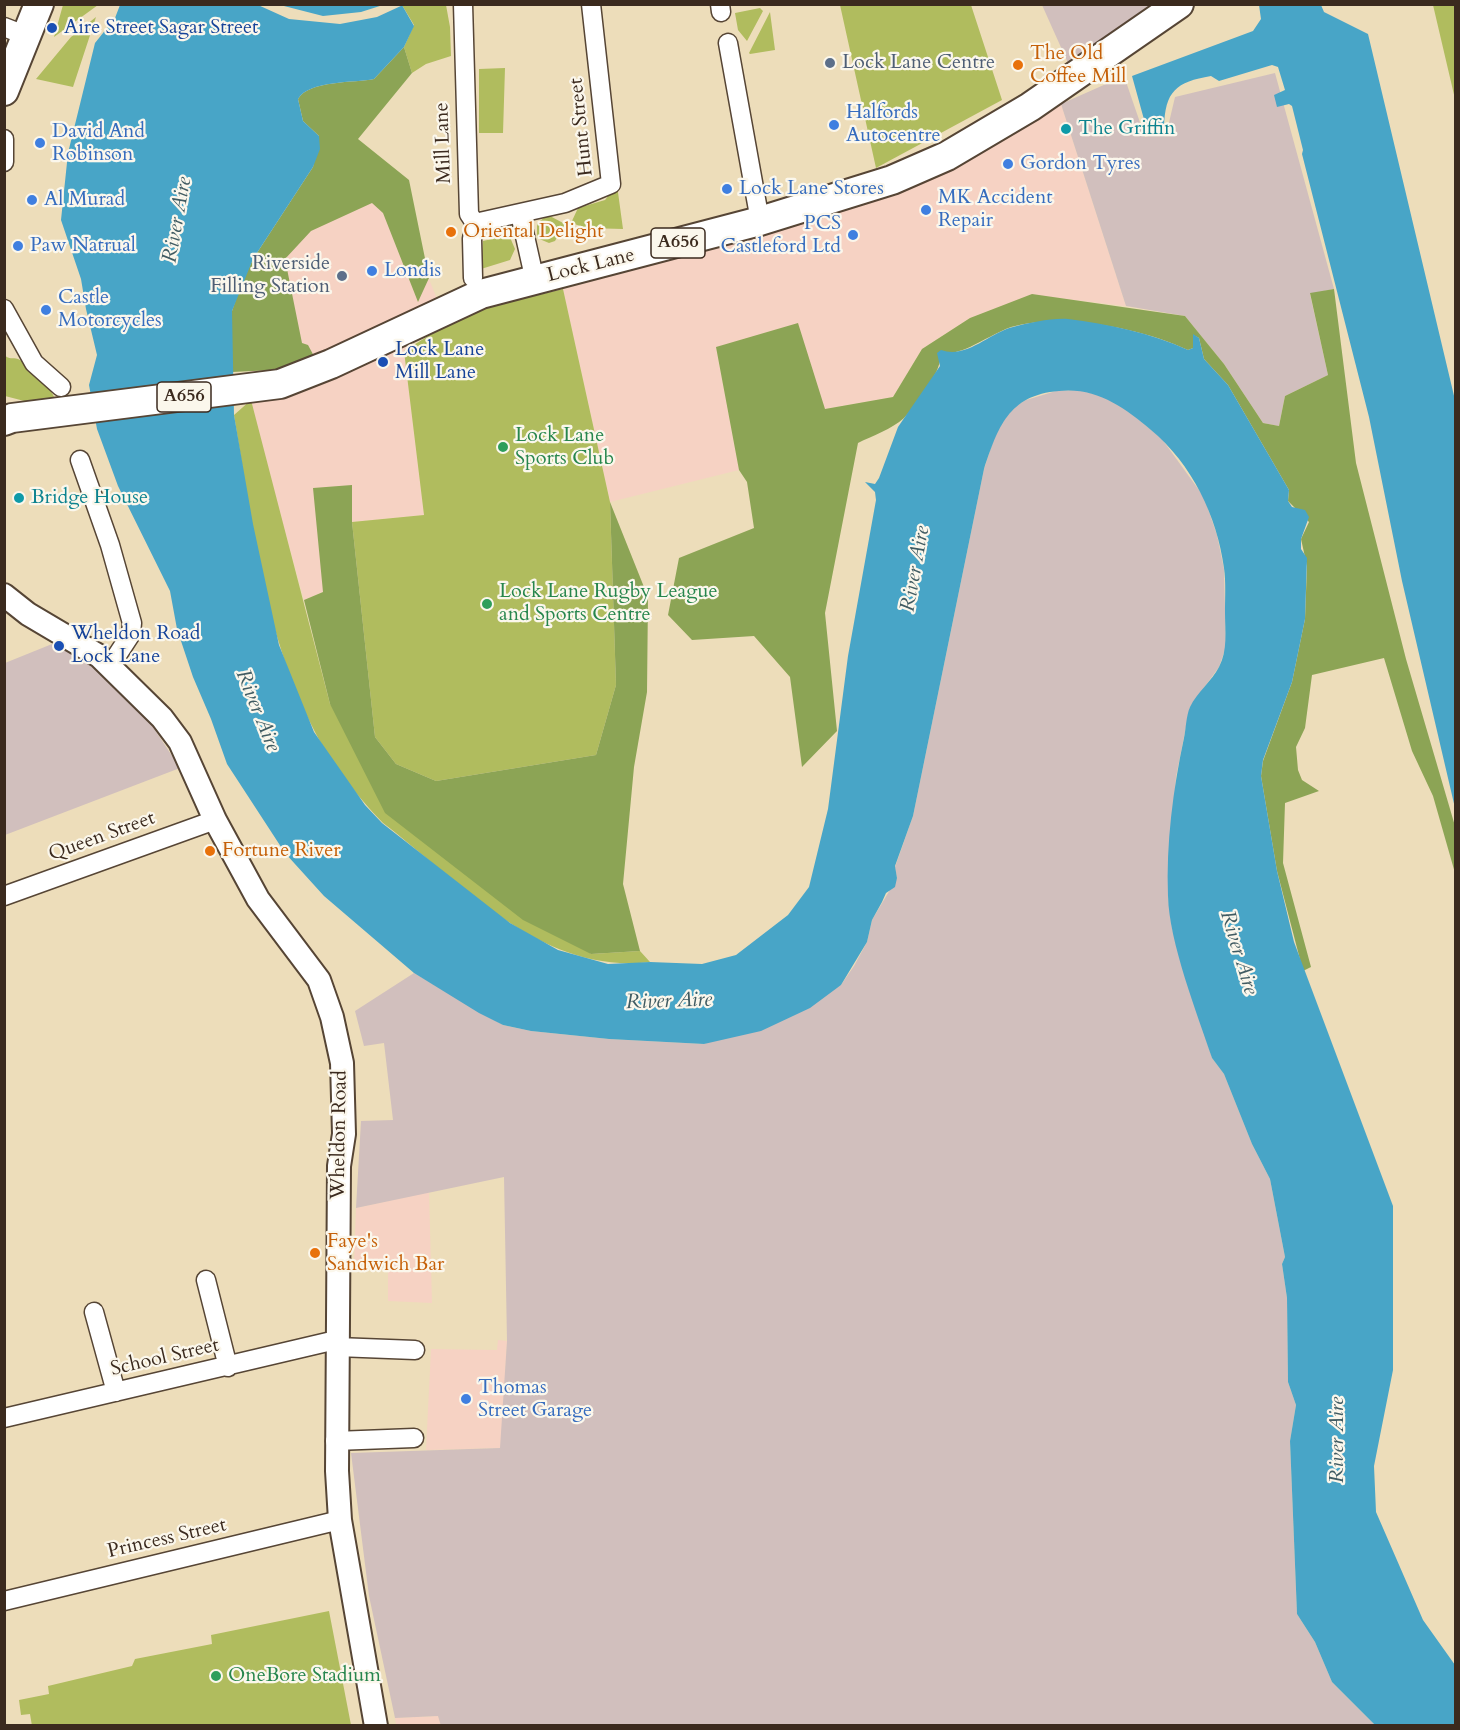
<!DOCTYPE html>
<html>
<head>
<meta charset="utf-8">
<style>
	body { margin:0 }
	#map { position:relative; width:1460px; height:1730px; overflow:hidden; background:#edddba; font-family:Cardo,serif }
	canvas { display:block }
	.frame { position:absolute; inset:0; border:6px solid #3b2a1e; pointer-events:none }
</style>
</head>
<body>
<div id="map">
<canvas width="1460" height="1730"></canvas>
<div class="frame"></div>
</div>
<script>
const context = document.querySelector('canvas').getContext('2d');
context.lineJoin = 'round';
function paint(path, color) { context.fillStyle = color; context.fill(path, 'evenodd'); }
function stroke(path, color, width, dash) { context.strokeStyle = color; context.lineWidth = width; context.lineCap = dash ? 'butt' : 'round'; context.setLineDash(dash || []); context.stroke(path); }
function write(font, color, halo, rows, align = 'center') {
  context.font = font + ' Cardo,serif'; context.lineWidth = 4.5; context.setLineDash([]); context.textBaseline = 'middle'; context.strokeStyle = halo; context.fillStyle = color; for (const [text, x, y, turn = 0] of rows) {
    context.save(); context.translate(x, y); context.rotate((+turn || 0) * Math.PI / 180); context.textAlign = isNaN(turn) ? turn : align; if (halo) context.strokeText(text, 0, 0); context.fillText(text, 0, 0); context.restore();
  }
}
const built = new Path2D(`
	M1061 104 1126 306 1032 295 970 318 922 349 893 397 824 409 716 347 739 470 610 502 563 289 797 225 937 174Z
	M386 171 437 299 404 351 424 515 352 522 351 486 323 592 304 600 250 405 253 306 304 217Z
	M429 1192 432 1303 388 1301V1264L354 1263 356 1208Z
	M498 1340 507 1341 501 1448 426 1450 431 1349 497 1350Z
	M438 1716 441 1725H396L395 1718Z`);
const industrial = new Path2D(`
	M1042 5H1153L1068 63Z
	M1275 73 1334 289 1310 294 1328 375 1285 396 1279 426 1263 423 1224 364 1185 316 1126 306 1061 104 1124 76 1145 137 1167 131 1175 97Z
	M1077 390 1104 396 1130 412 1162 439 1204 497 1217 535 1224 569 1226 647 1219 667 1190 707 1176 777 1168 897 1172 928 1212 1058 1224 1074 1252 1144 1270 1179 1285 1257 1282 1264 1287 1298 1288 1382 1296 1405 1290 1441 1297 1614 1315 1642 1332 1682 1375 1725 441 1726 438 1716 395 1718 369 1596 351 1453 500 1448 507 1341 504 1177 356 1208 361 1121 393 1120 384 1043 364 1046 355 1011 414 973 503 1025 531 1031 609 1039 704 1044 841 985 854 966 867 942 872 920 897 878 895 867 913 816 984 469 997 429 1010 409 1026 400 1056 391Z
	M57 642 132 695 180 768 5 835V663Z`);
const green = new Path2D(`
	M63 5V4L98 5 54 37Z
	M402 5H446L450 27 451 56 426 64 412 73 404 47 414 25Z
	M840 5H971L1002 100 876 168Z
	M1433 5H1455V99Z
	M760 8 763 11 747 41 738 30 735 13Z
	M770 12 775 50 750 54 749 53Z
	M96 17 73 87 36 79 71 37Z
	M505 68 503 133H479V69Z
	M617 185 623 229 587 228 571 223 578 208 605 200Z
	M548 215 565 224 555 241 549 243 537 238V223Z
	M509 235 515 249 510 260 481 269 483 241Z
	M563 289 610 502 616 685 596 755 436 781 396 764 375 737 352 522 424 515 404 351 467 312Z
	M4 355C10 360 12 357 18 359 31 365 53 389 56 402L36 404 5 396Z
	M251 400 330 704 591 954 640 951 650 962C541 975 462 883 383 823 358 797 331 764 315 732 264 635 252 522 234 415Z
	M329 1611 351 1725 32 1726 30 1714 21 1715 19 1700 49 1694 48 1686 132 1666 135 1659 212 1644 211 1635Z`);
const forest = new Path2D(`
	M404 47 412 73 358 139 409 180 429 278 418 302 383 213 372 203 311 231 285 259 302 343 308 345 315 358 274 370 232 372V311L240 287 253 259 313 167 319 136 303 121 298 99C309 80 355 83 374 79Z
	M1334 289 1356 463 1406 659 1455 826V873L1433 796 1412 751 1384 658 1312 675 1305 728 1296 747 1298 770 1302 780 1319 791 1285 803 1283 863 1311 967 1303 971 1277 871 1261 776 1263 761 1292 682 1305 619 1307 566 1301 539 1309 522 1288 501 1289 490 1228 385 1204 359 1199 338 1193 335V348L1188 350C1142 328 1061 312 1011 327 997 332 983 341 970 347 959 352 949 353 940 358 941 372 914 408 904 418 892 429 872 436 858 443L825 613 837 731 802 767 790 677 754 636 692 640 668 615 679 558 754 528 747 482 739 470 716 347 798 323 825 409 893 397 922 349 970 318 1032 294 1185 316 1224 364 1263 423 1279 426 1285 396 1328 375 1310 293Z
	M352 485V522L375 737 396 764 436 781 596 755 616 685 610 502 648 597 647 692 634 767 623 884 640 951 591 954 523 920 385 813 330 704 304 600 323 592 313 488Z`);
const water = new Path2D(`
	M120 5H402L414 26 404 47 374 79C355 83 309 80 298 99L303 121 319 136 320 149 313 167 253 259 232 311 234 415 253 524 279 645 314 732 365 805 382 823 510 923 558 950 608 964 650 962 702 964 736 955 788 915 809 887 828 809 848 656 876 500 875 492 865 482 875 484 879 478 898 427 940 366 937 353 941 350C967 359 989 333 1013 327 1029 323 1051 318 1068 319 1107 324 1152 333 1188 350L1193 348V334L1199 338 1204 359 1228 385 1289 490 1288 501 1292 507 1305 510 1309 517 1301 539V549L1307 558 1305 619 1292 682 1263 760 1261 776 1277 871 1294 942 1393 1206V1370L1374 1466 1376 1512 1423 1620 1455 1665V1725H1375L1332 1682 1315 1642 1297 1614 1290 1441 1296 1405 1288 1382 1287 1298 1282 1264 1285 1257 1270 1179 1252 1144 1224 1074 1212 1058C1197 1013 1169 942 1168 896 1166 844 1173 789 1184 738 1186 729 1186 716 1190 707 1197 692 1212 681 1219 667 1228 650 1225 631 1225 613 1225 598 1226 582 1224 568 1217 516 1192 464 1151 430 1124 407 1096 387 1059 391 1008 395 998 428 984 469L913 816 895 866 897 878 895 887 886 893 882 902 872 920 867 942 841 985 810 1008 761 1031 704 1044 609 1039 531 1031 503 1025 479 1013 414 973 324 896 285 853 227 764 211 719 193 677 177 629 170 591 118 486 97 429 89 385 97 355 86 309 81 279 61 220 68 153 95 43 115 18Z
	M1259 5H1321L1324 12 1368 34 1455 400V808L1402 581 1369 417 1302 154 1303 150 1292 106 1289 104 1277 107 1274 95 1285 90 1278 67 1272 65 1219 81 1211 76C1176 82 1165 91 1164 128L1153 132 1145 123 1132 76 1253 31 1261 19Z`);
const pier = new Path2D(`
	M258 5H280L323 16 361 12 383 5H403L377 17 340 24 289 19Z`);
const minor = new Path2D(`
	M463 4 469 214 475 223 472 239 473 278
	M720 4 721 12
	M4 27 27 36
	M728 43 760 221
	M4 139V162
	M520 214 535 281
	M475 223 565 203 611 184 591 4
	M4 309 34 363 61 387
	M80 460 110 545 132 623 131 634 110 666
	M4 896 215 820
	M206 1280 228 1367
	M94 1312 116 1392
	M337 1347 415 1350
	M4 1418 336 1340
	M335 1441 414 1438
	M4 1601 340 1520`);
const tertiary = new Path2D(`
	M4 595 28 614 99 656 162 718 180 742 215 820 258 899 319 980 332 1017 342 1063 344 1134 339 1166 337 1471 340 1520 376 1726`);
const primary = new Path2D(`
	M4 91 39 4
	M4 421 12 418 280 384 331 364 481 294 760 221 892 180 947 156 1030 107 1179 4`);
const markers = [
	[52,28,6,"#1a4fb4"],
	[830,63,6,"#5c6f8a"],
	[1018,65,6,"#e8710a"],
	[834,125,6,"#3f7fe0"],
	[1066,129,6,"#0f9aa8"],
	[40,143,6,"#3f7fe0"],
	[1008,164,6,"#3f7fe0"],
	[727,189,6,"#3f7fe0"],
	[32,200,6,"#3f7fe0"],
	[926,210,6,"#3f7fe0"],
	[451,232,6,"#e8710a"],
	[853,235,6,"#3f7fe0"],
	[18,246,6,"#3f7fe0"],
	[372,271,6,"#3f7fe0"],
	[342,276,6,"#5c6f8a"],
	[46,310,6,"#3f7fe0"],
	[383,362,6,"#1a4fb4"],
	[503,447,6,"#2e9e5b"],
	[19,498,6,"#0f9aa8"],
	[487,604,6,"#2e9e5b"],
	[59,646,6,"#1a4fb4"],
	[210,851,6,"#e8710a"],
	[315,1253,6,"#e8710a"],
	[466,1399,6,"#3f7fe0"],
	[216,1676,6,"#2e9e5b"]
];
const shields = [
	[678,243,54],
	[184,397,54]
];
const shieldNames = [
	["A656",678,243],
	["A656",184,397]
];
const transitNames = [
	["Aire Street Sagar Street",64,28],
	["Lock Lane",395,350],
	["Mill Lane",395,373],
	["Wheldon Road",71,634],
	["Lock Lane",71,657]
];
const foodNames = [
	["The Old",1030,54],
	["Coffee Mill",1030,77],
	["Oriental Delight",463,232],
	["Fortune River",222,851],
	["Faye's",327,1242],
	["Sandwich Bar",327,1265]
];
const serviceNames = [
	["Lock Lane Centre",842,63],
	["Riverside",330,264,"right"],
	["Filling Station",330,287,"right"]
];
const shopNames = [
	["Halfords",846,113],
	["Autocentre",846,136],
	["David And",52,132],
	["Robinson",52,155],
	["Gordon Tyres",1020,164],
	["Lock Lane Stores",739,189],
	["MK Accident",938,198],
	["Repair",938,221],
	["Al Murad",44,200],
	["PCS",841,224,"right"],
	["Castleford Ltd",841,247,"right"],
	["Paw Natrual",30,246],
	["Londis",384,271],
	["Castle",58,298],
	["Motorcycles",58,321],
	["Thomas",478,1388],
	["Street Garage",478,1411]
];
const streetNames = [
	["Hunt Street",582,127,-96],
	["Mill Lane",444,143,-92],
	["Lock Lane",591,266,-14],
	["Queen Street",102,837,-20],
	["Wheldon Road",340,1135,-89],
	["School Street",165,1358,-13],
	["Princess Street",167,1539,-13]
];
const cultureNames = [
	["The Griffin",1078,129],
	["Bridge House",31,498]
];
const leisureNames = [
	["Lock Lane",515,436],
	["Sports Club",515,459],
	["Lock Lane Rugby League",499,592],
	["and Sports Centre",499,615],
	["OneBore Stadium",228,1676]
];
const waterNames = [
	["River Aire",178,220,-80],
	["River Aire",916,569,-80],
	["River Aire",257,711,68],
	["River Aire",1238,953,73],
	["River Aire",669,1002,-2],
	["River Aire",1338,1440,-90]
];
paint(built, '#f6d2c3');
paint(industrial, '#d1bfbd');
paint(green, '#b0bc5e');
paint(forest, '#8ca455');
paint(water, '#48a5c7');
paint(pier, '#edddba');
stroke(minor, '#564535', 21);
stroke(tertiary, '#564535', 26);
stroke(primary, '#564535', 32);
stroke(minor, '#fff', 18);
stroke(tertiary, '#fff', 22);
stroke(primary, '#fff', 28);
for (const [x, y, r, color] of markers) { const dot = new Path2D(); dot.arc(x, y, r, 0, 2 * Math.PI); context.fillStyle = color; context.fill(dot); stroke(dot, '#fbf7ec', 2); }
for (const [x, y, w] of shields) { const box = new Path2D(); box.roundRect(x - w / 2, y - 15, w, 30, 4.5); context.fillStyle = '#fbf7ec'; context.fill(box); stroke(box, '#3b2a1e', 1.5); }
write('bold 18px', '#3b2a1e', null, shieldNames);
write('20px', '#164399', '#fbf7ec', transitNames, 'left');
write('20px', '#c56008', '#fbf7ec', foodNames, 'left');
write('20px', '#4e5e75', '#fbf7ec', serviceNames, 'left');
write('20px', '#366cbe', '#fbf7ec', shopNames, 'left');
write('20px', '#3b2a1e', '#fbf7ec', streetNames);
write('20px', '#0d838f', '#fbf7ec', cultureNames, 'left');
write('20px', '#27864d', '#fbf7ec', leisureNames, 'left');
write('italic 21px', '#405b62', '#fbf7ec', waterNames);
</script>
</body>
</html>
